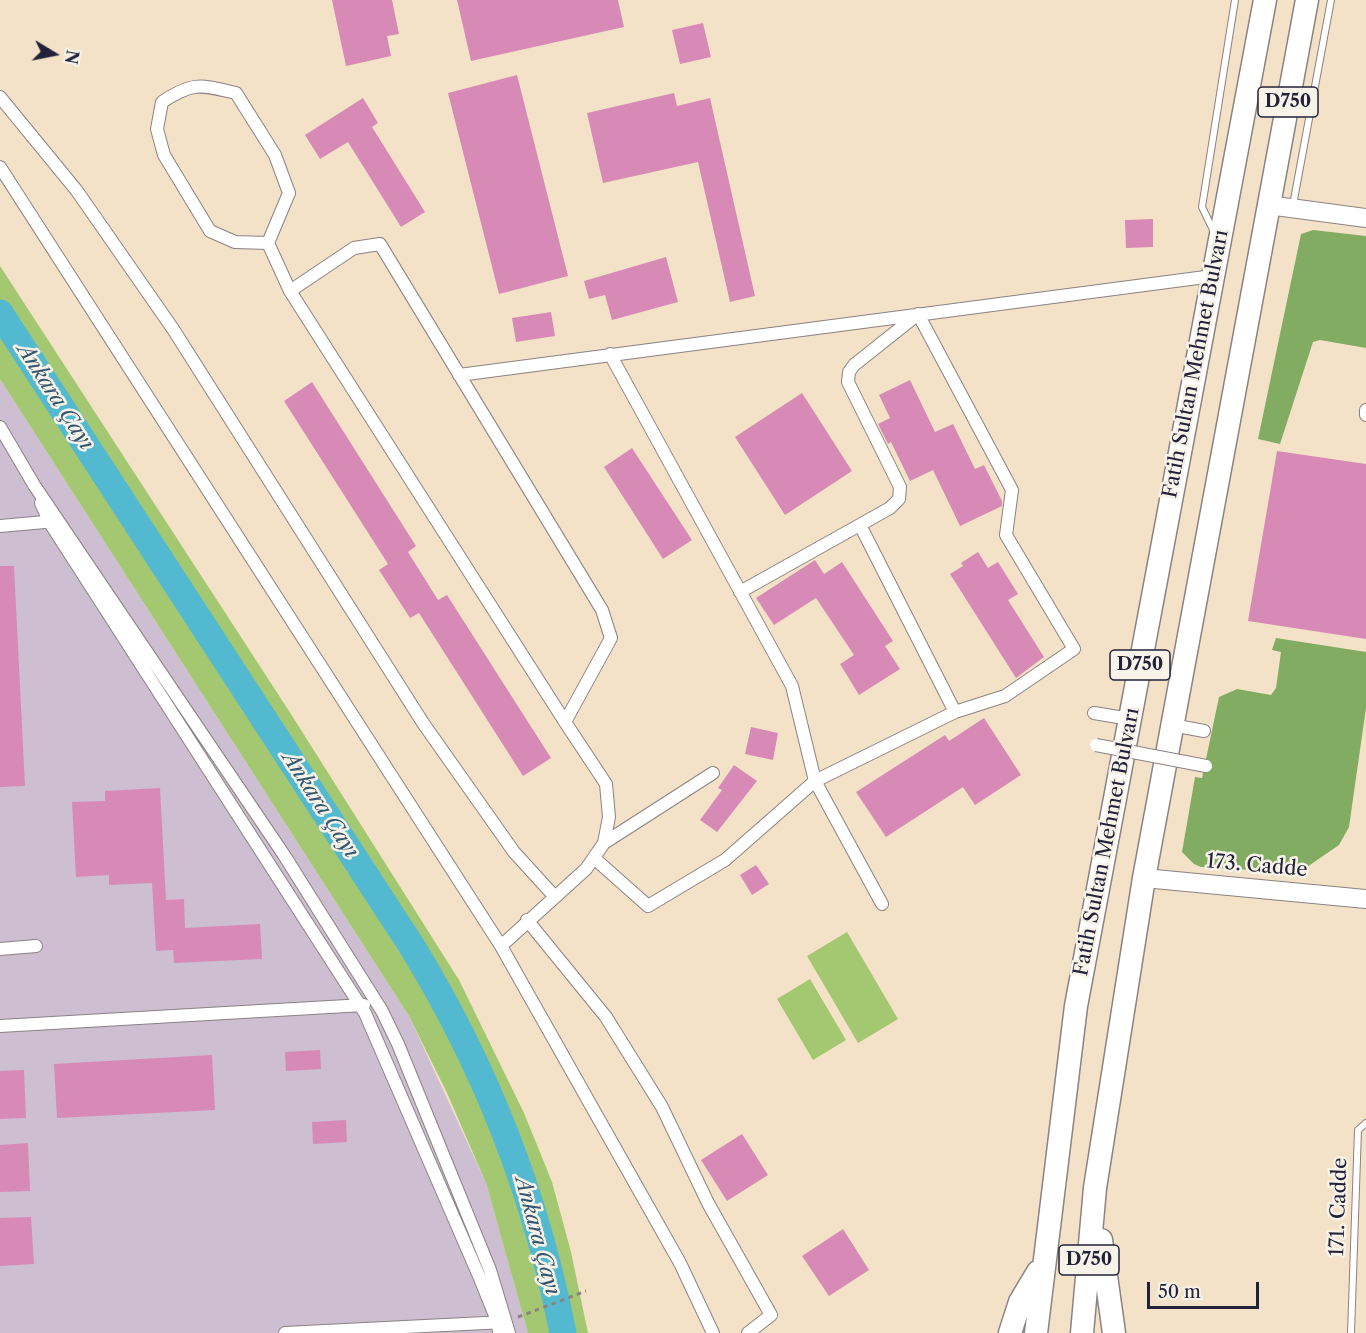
<!DOCTYPE html>
<html>
<head>
<meta charset="utf-8">
<style>
	body { margin:0 }
	#map { position:relative; width:1366px; height:1333px; overflow:hidden; background:#f4e2c8; font-family:"Libre Caslon Text",serif }
	canvas { display:block }
	.north { position:absolute; left:24px; top:24px; width:60px; height:60px; -webkit-text-stroke:4px #f7f3e8; paint-order:stroke; rotate:100deg; font-size:16px; font-weight:700; line-height:24px; text-align:center; color:#22223b }
	.north::after { content:''; display:block; margin:auto; width:21px; height:27px; background:#22223b; clip-path:polygon(50% 0,100% 100%,50% 72%,0 100%) }
	.scale { position:absolute; left:1147px; top:1282px; width:112px; height:27px; box-sizing:border-box; border:3px solid #22223b; border-top:0; padding-left:8px; font-size:18px; line-height:21px; white-space:nowrap; color:#22223b; -webkit-text-stroke:4px #f7f3e8; paint-order:stroke }
</style>
</head>
<body>
<div id="map">
<canvas width="1366" height="1333"></canvas>
<div class="north">N</div>
<div class="scale">50 m</div>
</div>
<script>
const context = document.querySelector('canvas').getContext('2d');
context.lineJoin = 'round';
function paint(path, color) { context.fillStyle = color; context.fill(path, 'evenodd'); }
function stroke(path, color, width, dash) { context.strokeStyle = color; context.lineWidth = width; context.lineCap = dash ? 'butt' : 'round'; context.setLineDash(dash || []); context.stroke(path); }
function write(font, color, halo, rows, align = 'center') {
  context.font = font + ' "Libre Caslon Text",serif'; context.lineWidth = 5; context.setLineDash([]); context.textBaseline = 'middle'; context.strokeStyle = halo; context.fillStyle = color; for (const [text, x, y, turn = 0] of rows) {
    context.save(); context.translate(x, y); context.rotate((+turn || 0) * Math.PI / 180); context.textAlign = isNaN(turn) ? turn : align; if (halo) context.strokeText(text, 0, 0); context.fillText(text, 0, 0); context.restore();
  }
}
const industrial = new Path2D(`
	M0 379 409 1016 486 1183 528 1333H0Z`);
const green = new Path2D(`
	M0 266 289 711 459 980 524 1113 552 1182 571 1252 588 1333H528L486 1183 447 1093 409 1016 0 379Z
	M847 932 898 1019 858 1043 807 956Z
	M810 979 846 1040 813 1060 777 999Z`);
const forest = new Path2D(`
	M1313 230 1366 236V348L1320 340 1313 342 1280 444 1258 439 1301 234Z
	M1276 638 1366 652V708L1349 827 1339 845 1307 867 1287 872 1201 867 1194 864 1182 852 1195 777 1202 778 1219 697 1237 689 1271 695 1276 688 1281 652 1272 650Z`);
const river = new Path2D(`
	M0 313 411 945C485 1065 536 1195 563 1333`);
const building = new Path2D(`
	M332 0H392L399 34 387 36 391 56 346 66Z
	M457 0H618L624 27 471 61Z
	M703 23 711 57 680 64 672 30Z
	M517 75 568 276 499 294 448 93Z
	M674 93 677 106 710 98 755 296 730 302 698 162 603 183 587 113Z
	M363 98 378 123 372 127 425 212 401 227 348 142 320 159 305 135Z
	M1153 219V247L1126 248 1125 220Z
	M666 257 678 302 612 320 605 295 589 299 584 281Z
	M551 312 555 336 516 342 512 318Z
	M910 380 935 432 953 424 975 469 984 465 1002 501V506L960 526 933 470 910 481 891 442 888 444 878 424 890 418 879 395Z
	M312 382 416 546 408 552 438 600 447 595 551 758 523 776 419 613 410 618 379 570 388 564 284 401Z
	M802 393 852 471 785 515 735 437Z
	M632 448 692 540 663 559 604 467Z
	M1277 451 1366 464V639L1248 621Z
	M978 552 988 568 998 562 1018 594 1008 600 1044 657 1016 678 950 574 963 566 961 563Z
	M815 560 824 574 842 562 893 641 885 646 900 669 859 695 840 664 854 655 816 598 774 625 756 598Z
	M0 566H14L25 786 0 787Z
	M984 718 1021 775 975 805 963 787 886 837 856 792 945 735 949 741Z
	M751 727 778 733 773 760 745 754Z
	M734 765 757 781 717 832 700 820 722 790 718 788Z
	M160 788 166 900 184 899 185 928 260 924 262 959 174 963 173 950 156 951 152 883 109 885V875L76 877 72 802 105 801V791Z
	M756 865 769 884 752 895 740 875Z
	M320 1050 321 1069 286 1071 285 1052Z
	M212 1055 215 1110 57 1118 54 1064Z
	M24 1070 26 1118 0 1119V1071Z
	M346 1120 347 1142 313 1144 312 1122Z
	M742 1134 768 1175 727 1201 701 1160Z
	M28 1143 30 1191 0 1192V1145Z
	M31 1217 34 1264 0 1266V1218Z
	M843 1229 869 1270 829 1296 802 1256Z`);
const path = new Path2D(`
	M518 1317 586 1291`);
const lane = new Path2D(`
	M1293 205 1331 0
	M1215 234 1202 207 1235 0
	M1351 1333 1358 1130 1366 1123`);
const street = new Path2D(`
	M0 97 77 191 173 329 423 723 514 852 555 897
	M0 167 501 946 680 1263 713 1333
	M268 243 235 242 210 231 164 155 157 129 162 102C194 81 201 85 236 93L275 155 289 193 268 243 290 291 565 722 606 784 609 817 604 843 586 869 501 946
	M290 291 354 248 380 244 602 610 611 638 565 722
	M610 354 792 686 815 781 882 904
	M459 375 1213 276
	M1366 410V415
	M0 427 34 485 284 855 382 1011 398 1044 490 1270 509 1333
	M41 503 50 523 365 1013 479 1276 498 1323 499 1333
	M860 525 955 712
	M0 526 56 521
	M740 592 890 508 899 499 900 487 848 382 849 372 854 365 917 315
	M1094 713 1130 719
	M1172 725 1204 731
	M604 843 713 773
	M594 858 648 906 725 860 815 781 955 712 1005 696 1074 649 1006 535 1012 490 918 314
	M527 920 606 1017 662 1107 708 1203 771 1315 748 1333
	M0 949 36 946
	M0 1026 364 1005
	M285 1333 505 1322`);
const secondary = new Path2D(`
	M1268 205 1366 218
	M1144 878 1366 899`);
const highway = new Path2D(`
	M1101 1240 1114 1333
	M1010 1333 1020 1302 1038 1272
	M1036 1333 1076 1006 1265 0
	M1082 1333 1095 1188 1144 878 1307 0`);
const streetBridge = new Path2D(`
	M1096 745 1206 766`);
const shields = [
	[1288,102,60],
	[1140,665,60],
	[1089,1260,60]
];
const shieldNames = [
	["D750",1288,102],
	["D750",1140,665],
	["D750",1089,1260]
];
const streetNames = [
	["Fatih Sultan Mehmet Bulvarı",1196,364,-79],
	["Fatih Sultan Mehmet Bulvarı",1107,842,-79],
	["173. Cadde",1257,866,5],
	["171. Cadde",1339,1207,-88]
];
const waterNames = [
	["Ankara Çayı",55,397,57],
	["Ankara Çayı",320,805,57],
	["Ankara Çayı",537,1236,75]
];
paint(industrial, '#cdbed2');
paint(green, '#a4c771');
paint(forest, '#83ac63');
stroke(river, '#53b9d1', 27);
paint(building, '#d78ab6');
stroke(lane, '#8b8282', 8);
stroke(street, '#8b8282', 14);
stroke(secondary, '#8b8282', 20);
stroke(highway, '#8b8282', 25);
stroke(path, '#8b8282', 3, [4.5, 4.5]);
stroke(lane, '#fff', 6);
stroke(street, '#fff', 12);
stroke(secondary, '#fff', 18);
stroke(highway, '#fff', 22);
stroke(streetBridge, '#8b8282', 14, []);
stroke(streetBridge, '#fff', 12);
for (const [x, y, w] of shields) { const box = new Path2D(); box.roundRect(x - w / 2, y - 15, w, 30, 4.5); context.fillStyle = '#f7f3e8'; context.fill(box); stroke(box, '#22223b', 1.5); }
write('bold 18px', '#22223b', null, shieldNames);
write('20px', '#22223b', '#f7f3e8', streetNames);
write('italic 21px', '#335770', '#f7f3e8', waterNames);
</script>
</body>
</html>
